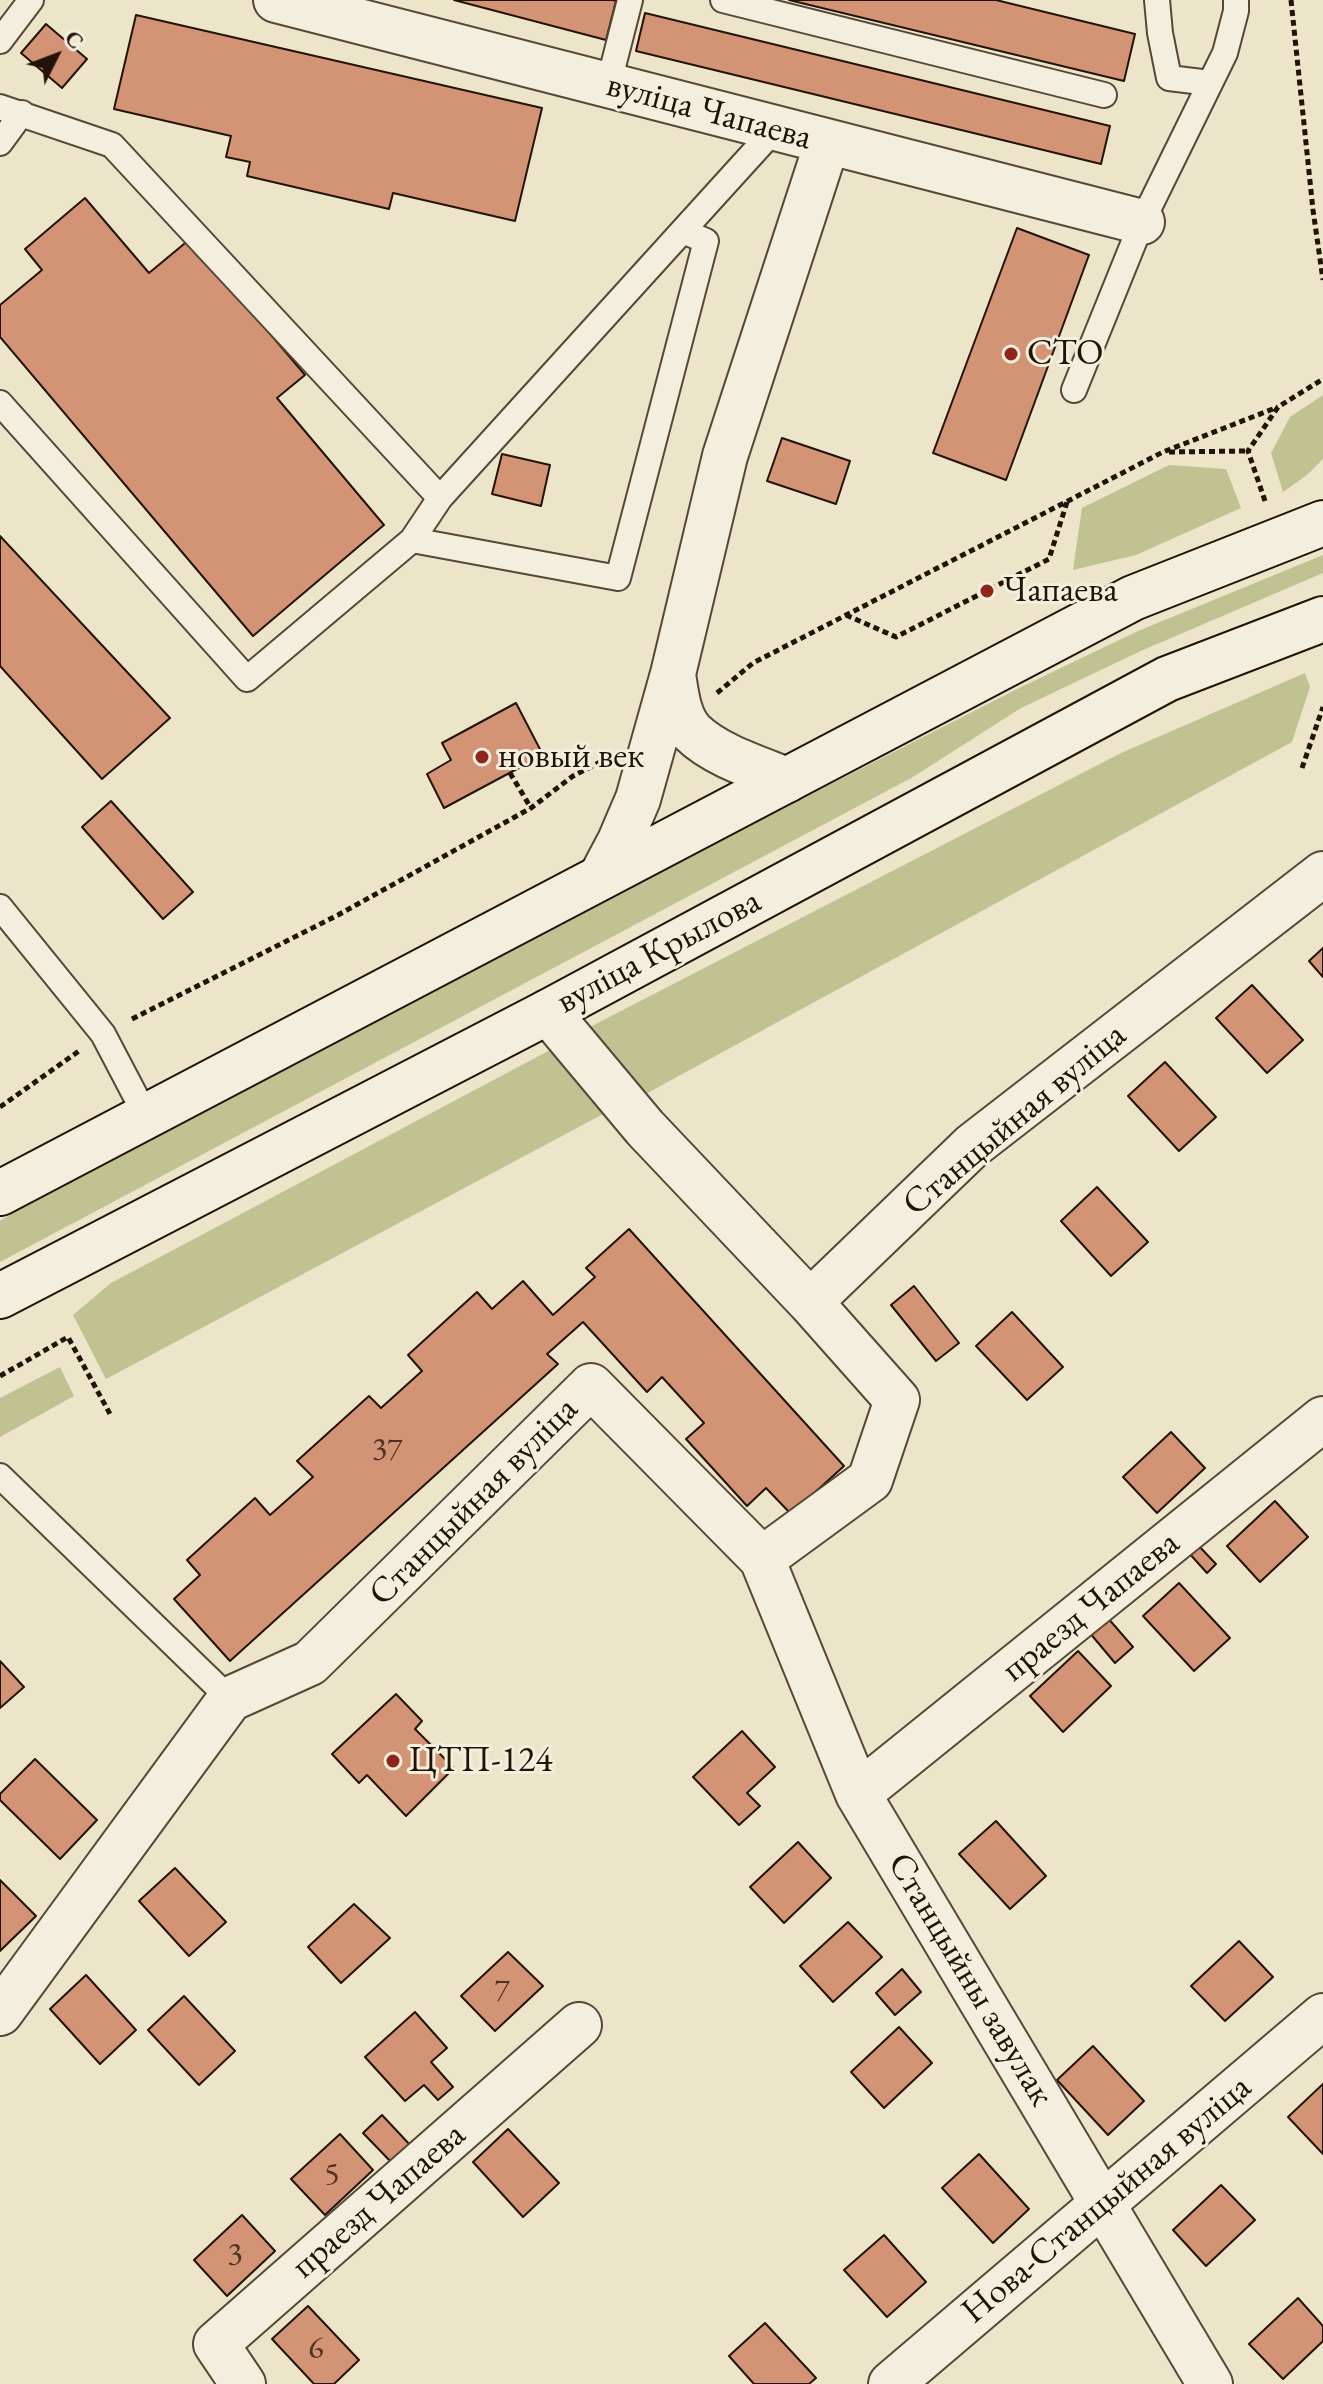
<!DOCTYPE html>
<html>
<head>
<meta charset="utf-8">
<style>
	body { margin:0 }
	#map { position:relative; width:1323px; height:2384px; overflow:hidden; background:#ede5ca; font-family:"EB Garamond",serif }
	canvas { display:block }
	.north { position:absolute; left:16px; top:16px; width:80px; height:80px; -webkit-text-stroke:6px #f3eedd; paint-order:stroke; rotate:48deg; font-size:22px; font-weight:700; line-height:32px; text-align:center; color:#231307 }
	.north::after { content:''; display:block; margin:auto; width:28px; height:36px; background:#231307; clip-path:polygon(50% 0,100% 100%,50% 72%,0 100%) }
</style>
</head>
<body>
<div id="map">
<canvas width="1323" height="2384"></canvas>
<div class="north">С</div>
</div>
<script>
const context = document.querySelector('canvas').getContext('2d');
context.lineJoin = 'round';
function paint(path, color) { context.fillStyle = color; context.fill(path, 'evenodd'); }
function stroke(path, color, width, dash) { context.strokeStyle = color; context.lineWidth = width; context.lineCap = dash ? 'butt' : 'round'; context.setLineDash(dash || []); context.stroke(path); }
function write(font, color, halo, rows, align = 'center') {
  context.font = font + ' "EB Garamond",serif'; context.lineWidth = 6; context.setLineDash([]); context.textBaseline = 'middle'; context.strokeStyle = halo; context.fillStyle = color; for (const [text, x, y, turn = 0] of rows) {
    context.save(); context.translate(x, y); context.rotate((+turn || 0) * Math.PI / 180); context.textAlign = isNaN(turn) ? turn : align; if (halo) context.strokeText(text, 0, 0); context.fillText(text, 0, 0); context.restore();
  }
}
const green = new Path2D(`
	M1323 395V459L1307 475 1283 492 1271 453 1290 417Z
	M1169 465 1226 469 1241 508 1136 555 1073 570 1082 508Z
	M1323 555V573L1143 650 1021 708 913 777 0 1262V1221L13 1213 790 805 1019 688 1138 631Z
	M1305 673 1310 687 1292 742 642 1096 586 1029 1121 753Z
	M552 1049 607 1112 106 1379 73 1315 111 1283Z
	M60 1367 74 1396 0 1437V1398Z`);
const building = new Path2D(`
	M454 0H613L616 1 606 40Z
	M789 0H996L1135 34 1124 81Z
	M645 13 1110 126 1101 164 636 51Z
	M136 15 542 108 515 221 393 193 389 209 247 176 250 162 226 157 231 136 114 109Z
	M46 24 87 59 62 88 21 53Z
	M85 198 149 273 190 239 305 375 277 398 384 525 253 636 0 337V305L42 270 25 249Z
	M1017 228 1089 255 1006 480 933 453Z
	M782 438 850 461 836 504 767 481Z
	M502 454 550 465 541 506 492 494Z
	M0 536 170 718 102 779 0 666Z
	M516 703 543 755 444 808 427 774 451 760 442 743Z
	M111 801 193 892 163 919 82 827Z
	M1323 948V977L1309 961Z
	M1252 985 1303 1040 1267 1073 1216 1018Z
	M1165 1062 1216 1117 1179 1151 1128 1096Z
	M1097 1187 1148 1242 1111 1276 1061 1221Z
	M629 1229 844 1466 791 1514 766 1488 747 1506 686 1439 704 1423 662 1377 647 1392 583 1322 547 1354 558 1364 230 1661 174 1599 200 1575 187 1560 255 1498 270 1515 313 1477 297 1461 369 1396 381 1408 422 1371 408 1355 477 1292 492 1309 523 1281 553 1315 595 1277 586 1268Z
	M914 1286 959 1343 936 1361 891 1305Z
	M1012 1312 1063 1367 1027 1400 976 1346Z
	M1171 1432 1205 1468 1157 1513 1123 1477Z
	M1275 1501 1308 1537 1260 1582 1227 1546Z
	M1197 1544 1216 1564 1207 1573 1188 1552Z
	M1179 1583 1230 1638 1194 1671 1143 1616Z
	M1107 1617 1133 1647 1115 1663 1089 1632Z
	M1078 1651 1111 1686 1063 1732 1030 1696Z
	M0 1661 24 1687 0 1708Z
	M396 1694 422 1721 415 1729 454 1768 406 1816 367 1775 359 1783 332 1754Z
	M742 1731 775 1767 747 1793 760 1806 739 1825 693 1777Z
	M35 1759 97 1820 60 1859 0 1800V1794Z
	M996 1821 1046 1876 1010 1909 959 1854Z
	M798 1842 831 1878 784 1923 750 1887Z
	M175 1868 226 1922 189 1956 139 1901Z
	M0 1880 36 1916 0 1951Z
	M354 1904 390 1938 341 1983 308 1947Z
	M848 1922 882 1957 833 2002 800 1966Z
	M1239 1941 1273 1977 1225 2021 1191 1986Z
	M508 1952 543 1986 495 2031 461 1996Z
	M902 1969 921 1992 895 2015 876 1993Z
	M86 1975 136 2030 100 2064 50 2009Z
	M184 1996 235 2051 199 2085 148 2030Z
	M415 2012 447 2048 431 2062 453 2087 438 2100 424 2085 405 2101 365 2057Z
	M899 2027 932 2063 884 2108 851 2072Z
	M1093 2046 1144 2101 1108 2135 1057 2080Z
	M1323 2084V2154L1288 2117Z
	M382 2115 412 2147 393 2164 363 2133Z
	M508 2129 559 2183 523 2217 473 2162Z
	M340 2134 373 2170 325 2215 291 2179Z
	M979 2154 1029 2209 993 2243 942 2188Z
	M1221 2185 1255 2220 1206 2266 1173 2230Z
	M242 2215 275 2251 227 2296 194 2260Z
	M884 2235 926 2282 887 2317 844 2270Z
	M1298 2298 1323 2326V2341L1283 2379 1249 2344Z
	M308 2306 359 2360 334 2384H314L272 2339Z
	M765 2323 816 2378 809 2384H754L729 2356Z`);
const path = new Path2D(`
	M1291 0 1313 210 1323 280
	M1169 452 1248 451
	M1265 501 1248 451 1278 407 1323 379
	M846 615 896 637 1049 559 1067 502
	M717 693 753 663 1163 452 1278 407
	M1302 768 1323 707
	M510 773 531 808
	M132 1019 338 915 531 808 573 776 606 759
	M0 1107 79 1051
	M0 1376 68 1337 110 1414`);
const service = new Path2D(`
	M723 0 1104 95
	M1157 0 1160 33 1169 78 1210 83
	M0 41 31 0
	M608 86 630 0
	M0 107 112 145 440 498
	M0 143 22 113
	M683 231 706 241 618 578 412 540 440 498 775 129
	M1074 390 1142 222 1225 53 1236 11V0
	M0 403 247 679 412 540
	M0 907 103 1034 146 1116
	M0 1476 230 1699`);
const minor = new Path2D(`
	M276 0 1142 222
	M673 674C676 693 678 717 692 732 715 755 757 768 787 780
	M601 877 620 841 638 799 673 674 725 456 827 143
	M810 1302 972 1146 1323 874
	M762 1559 858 1794 1210 2384
	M858 1794 1323 1419
	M0 2013 230 1699 310 1663 591 1386 762 1559 870 1480 897 1400 810 1302 645 1128 548 1012
	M243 2384 216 2344 579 2025
	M891 2384 1323 2016`);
const secondary = new Path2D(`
	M0 1193 1133 598 1323 523
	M0 1296 548 1012 1167 679 1323 619`);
const markers = [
	[1011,354,8,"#8f2418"],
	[987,591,8,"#8f2418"],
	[482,757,8,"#8f2418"],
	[393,1761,8,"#8f2418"]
];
const numberNames = [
	["37",387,1450],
	["7",502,1991],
	["5",332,2175],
	["3",235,2255],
	["6",316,2349]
];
const streetNames = [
	["вуліца Чапаева",709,112,15],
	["вуліца Крылова",659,952,-28],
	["Станцыйная вуліца",1015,1120,-40],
	["Станцыйная вуліца",474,1502,-45],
	["праезд Чапаева",1091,1607,-39],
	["Станцыйны завулак",970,1980,59],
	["Нова-Станцыйная вуліца",1107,2200,-40],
	["праезд Чапаева",379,2201,-41]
];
const poiNames = [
	["СТО",1027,354],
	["Чапаева",1003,591],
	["новый век",498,757],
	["ЦТП-124",409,1761]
];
paint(green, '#c0c291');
paint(building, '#d29475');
stroke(building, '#231307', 2);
stroke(service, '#564838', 28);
stroke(minor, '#564838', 48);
stroke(secondary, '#231307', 48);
stroke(path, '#231307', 5, [6, 4]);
stroke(service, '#f3eedd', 24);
stroke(minor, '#f3eedd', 44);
stroke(secondary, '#f3eedd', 44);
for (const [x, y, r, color] of markers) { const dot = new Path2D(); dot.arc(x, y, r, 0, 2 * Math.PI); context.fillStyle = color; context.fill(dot); stroke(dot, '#f3eedd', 3); }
write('32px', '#4f3322', null, numberNames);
write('36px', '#231307', '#f3eedd', streetNames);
write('36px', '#231307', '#f3eedd', poiNames, 'left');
</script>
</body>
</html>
